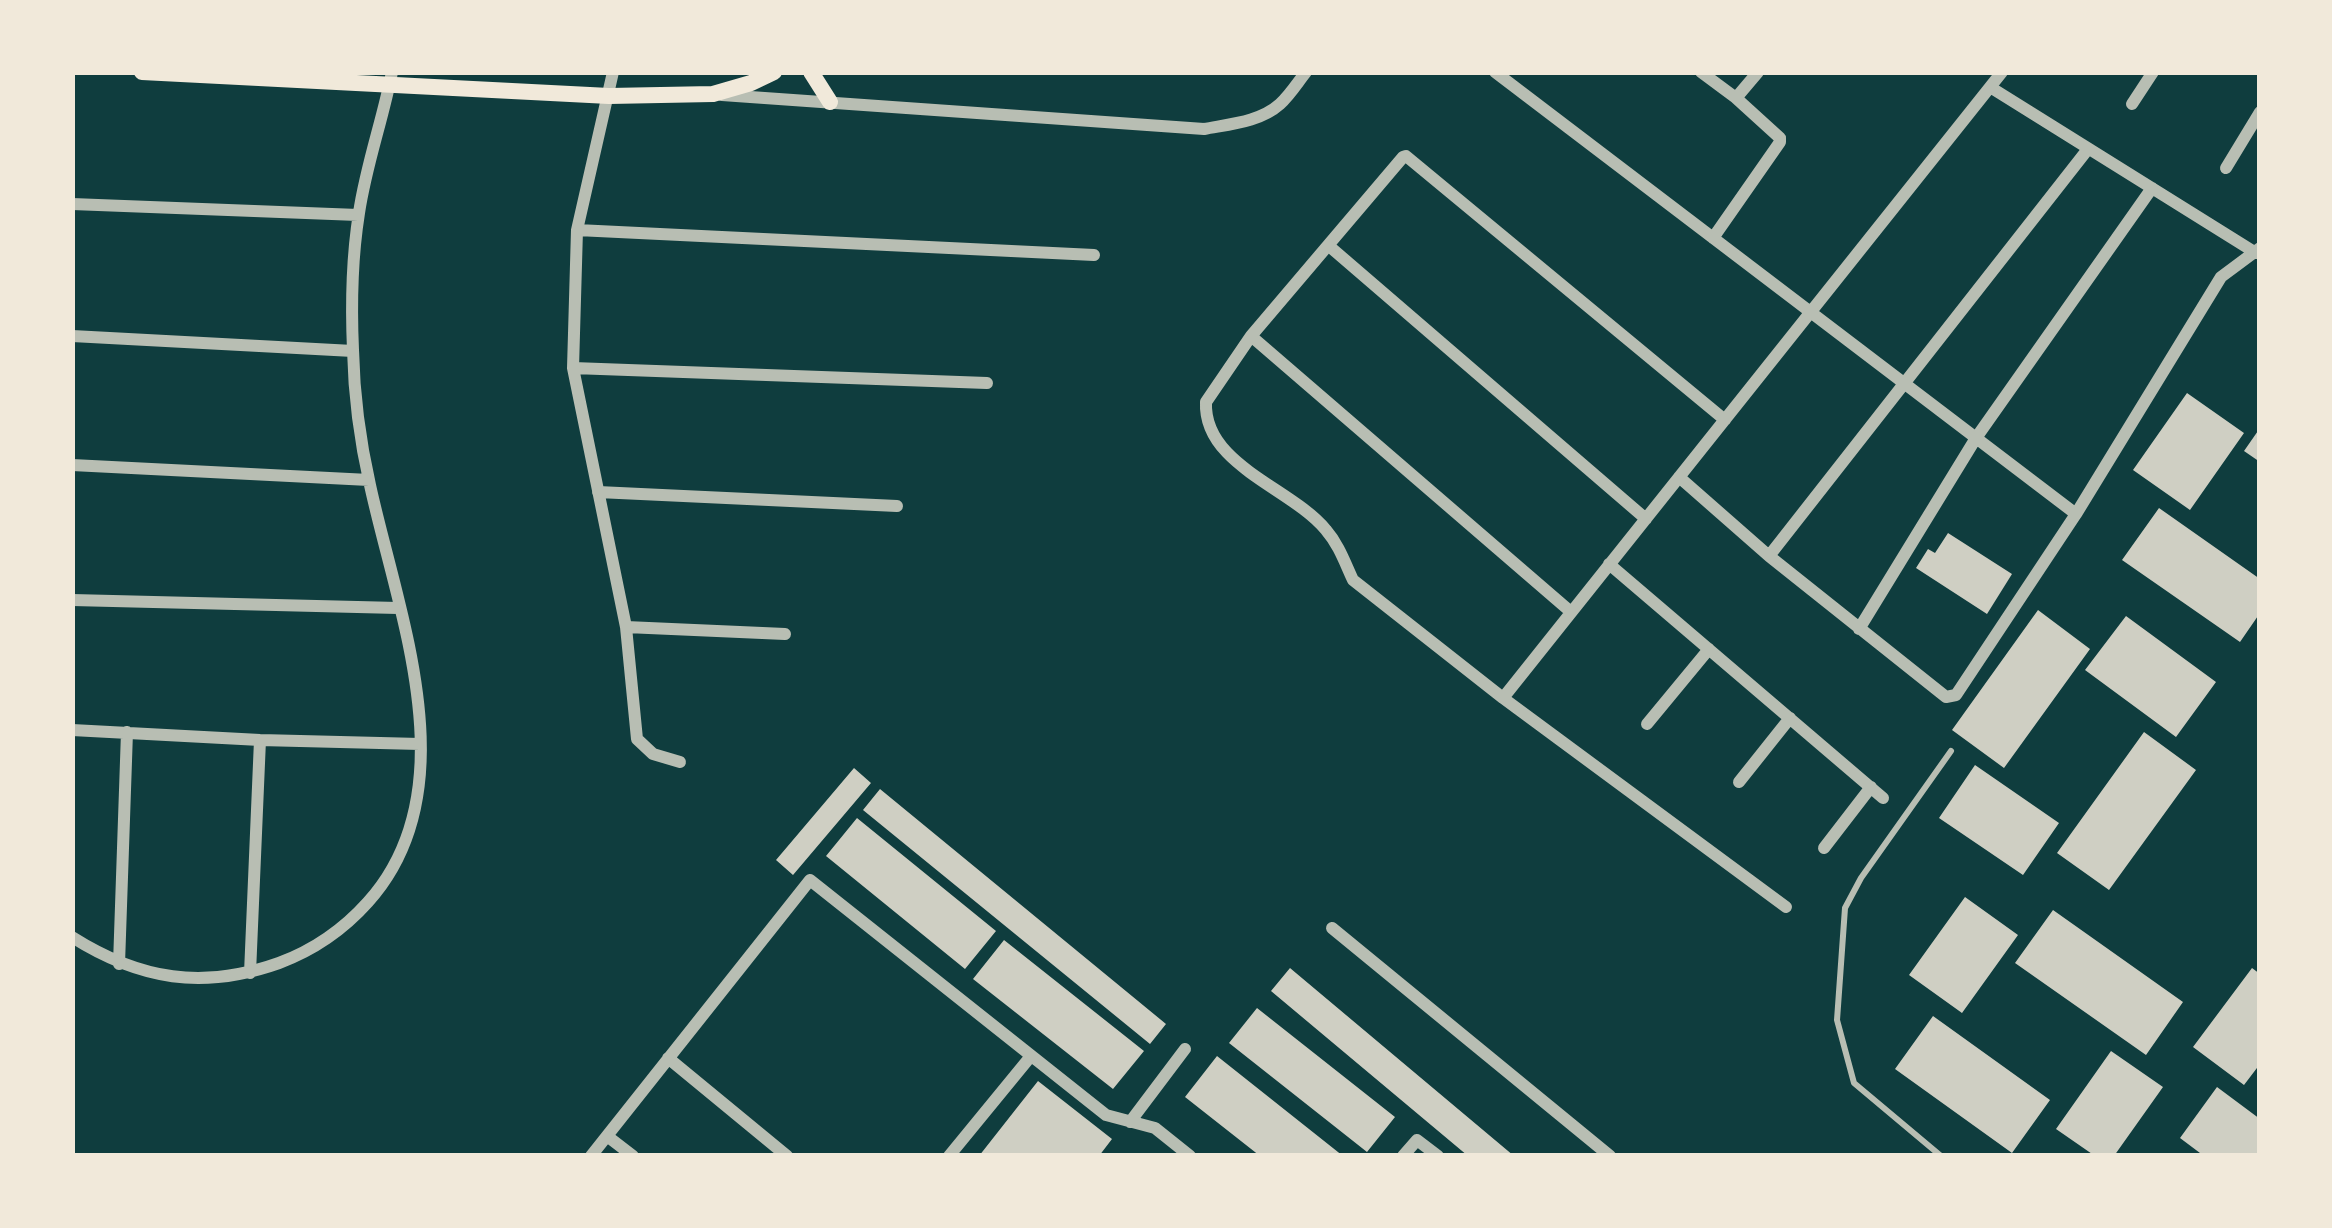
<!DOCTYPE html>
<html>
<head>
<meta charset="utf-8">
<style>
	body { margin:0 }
	#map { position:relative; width:2332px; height:1228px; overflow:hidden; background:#0f3d3e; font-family:"Space Grotesk",sans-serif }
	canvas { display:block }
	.frame { position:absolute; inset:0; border:75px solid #f1e9da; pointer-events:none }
</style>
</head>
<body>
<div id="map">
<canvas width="2332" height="1228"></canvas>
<div class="frame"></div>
</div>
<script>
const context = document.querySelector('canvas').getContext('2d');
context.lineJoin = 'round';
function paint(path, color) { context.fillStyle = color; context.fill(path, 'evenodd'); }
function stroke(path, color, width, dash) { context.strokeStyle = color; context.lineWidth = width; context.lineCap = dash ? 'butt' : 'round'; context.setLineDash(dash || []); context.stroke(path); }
const building = new Path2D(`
	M2187 393 2244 433 2190 510 2133 470Z
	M2260 428V462L2244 451Z
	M2159 508 2260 579V613L2240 642 2122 560Z
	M1948 533 2012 574 1987 614 1916 568 1928 549 1935 553Z
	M2038 610 2090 649 2004 768 1952 730Z
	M2126 616 2216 682 2176 737 2085 670Z
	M2144 732 2196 770 2109 890 2057 853Z
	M1975 765 2059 823 2023 875 1939 818Z
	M854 768 871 783 793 875 776 860Z
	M880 789 1166 1024 1150 1044 863 810Z
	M857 818 996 931 965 969 826 856Z
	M1965 897 2018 935 1962 1013 1909 975Z
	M2053 910 2183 1002 2146 1055 2015 963Z
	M1004 940 1144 1051 1113 1089 973 979Z
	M1290 968 1514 1156H1468L1271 991Z
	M2252 968 2260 974V1064L2244 1085 2193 1047Z
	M1257 1008 1395 1117 1367 1152 1229 1043Z
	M1933 1016 2050 1100 2012 1153 1895 1069Z
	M2111 1051 2163 1087 2114 1156H2095L2056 1129Z
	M1217 1056 1343 1156H1260L1185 1097Z
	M1038 1081 1112 1139 1099 1156H979Z
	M2217 1087 2260 1119V1156H2204L2180 1138Z`);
const service = new Path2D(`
	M1941 1156 1854 1083 1837 1020 1845 908 1861 878 1951 751`);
const minor = new Path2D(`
	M613 72 577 230 573 368 626 627 637 739 653 754 680 762
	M1495 72 2076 514
	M1701 72 1736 98 1780 138V142L1713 238
	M1990 87 2256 253
	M722 95 1204 129C1230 124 1260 122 1280 104 1290 95 1298 82 1306 72
	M1736 98 1758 72
	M2132 104 2153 72
	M2226 168 2260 112
	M72 204 358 215
	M577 230 1094 255
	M1329 246 1646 519
	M72 336 353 351
	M1251 336 1571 612
	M573 368 987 383
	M1725 420 1406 156 1403 157 1251 336 1206 402C1203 465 1292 488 1326 530 1339 545 1345 563 1353 580L1503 698 1786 907
	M72 465 369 480
	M1679 477 1769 556 1946 697 1956 695 2076 514 2221 277 2260 248
	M598 492 897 506
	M1769 556 2088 149
	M1609 564 1883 798
	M72 600 398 608
	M626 627 785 634
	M1859 629 1976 438 2152 188
	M1503 698 2002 72
	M1647 724 1709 649
	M72 730 260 740 420 744
	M1739 782 1790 718
	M1824 848 1871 787
	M1332 928 1610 1156
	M72 937C140 980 203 990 279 963 314 950 343 930 368 902 470 789 398 614 370 485 360 441 354 395 353 350 351 305 352 257 359 213 366 165 383 119 392 72
	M119 964 127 732
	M250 973 260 740
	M668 1058 787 1156
	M1130 1122 1185 1049
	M607 1136 633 1156
	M591 1156 810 880 1106 1115 1155 1128 1190 1156
	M949 1156 1031 1056
	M1403 1156 1417 1140 1438 1156`);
const secondary = new Path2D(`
	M142 72 609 96 713 94 751 83 774 72
	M811 72 830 102`);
paint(building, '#cfcfc3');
stroke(service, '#b8beb3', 6);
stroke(minor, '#b8beb3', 12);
stroke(secondary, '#f1e9da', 16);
</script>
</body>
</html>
